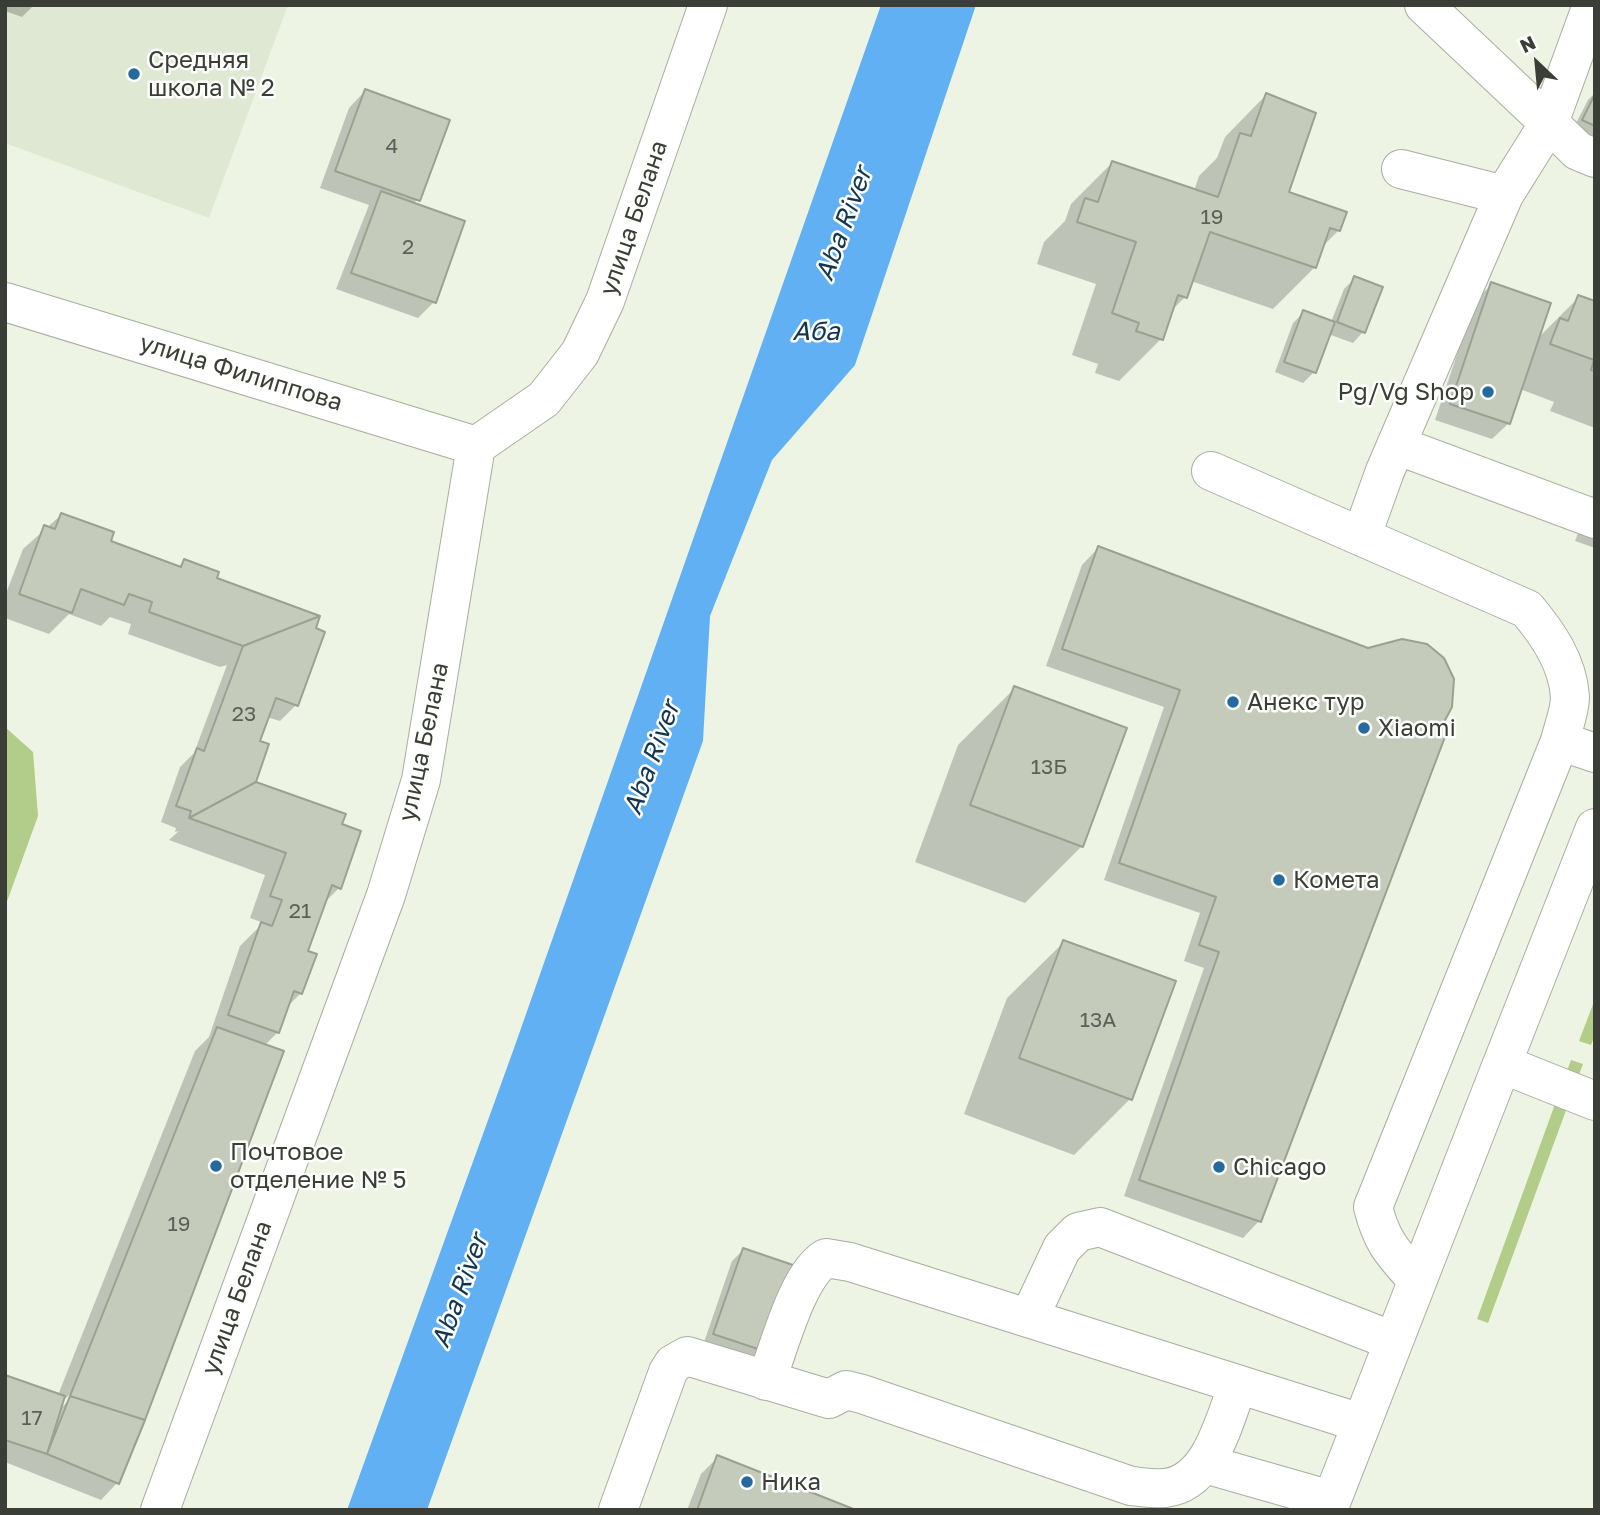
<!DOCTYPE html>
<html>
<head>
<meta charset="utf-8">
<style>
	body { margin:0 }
	#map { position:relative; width:1600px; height:1515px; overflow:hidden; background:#edf4e4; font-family:"Golos Text",sans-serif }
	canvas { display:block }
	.frame { position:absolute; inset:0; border:7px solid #3b3d37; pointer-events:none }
	.north { position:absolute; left:1502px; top:28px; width:70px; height:70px; -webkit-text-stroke:5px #fdfffc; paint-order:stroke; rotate:334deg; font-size:19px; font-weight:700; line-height:28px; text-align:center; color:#3b3d37 }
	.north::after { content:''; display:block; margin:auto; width:24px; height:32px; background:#3b3d37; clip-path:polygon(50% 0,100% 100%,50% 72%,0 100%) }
</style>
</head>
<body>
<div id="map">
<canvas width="1600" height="1515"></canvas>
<div class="frame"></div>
<div class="north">N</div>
</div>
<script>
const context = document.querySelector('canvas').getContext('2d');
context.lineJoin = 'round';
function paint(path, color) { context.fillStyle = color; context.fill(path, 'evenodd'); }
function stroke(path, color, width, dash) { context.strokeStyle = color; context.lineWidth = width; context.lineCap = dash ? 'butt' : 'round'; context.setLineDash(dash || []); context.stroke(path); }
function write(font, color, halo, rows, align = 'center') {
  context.font = font + ' "Golos Text",sans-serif'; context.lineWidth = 5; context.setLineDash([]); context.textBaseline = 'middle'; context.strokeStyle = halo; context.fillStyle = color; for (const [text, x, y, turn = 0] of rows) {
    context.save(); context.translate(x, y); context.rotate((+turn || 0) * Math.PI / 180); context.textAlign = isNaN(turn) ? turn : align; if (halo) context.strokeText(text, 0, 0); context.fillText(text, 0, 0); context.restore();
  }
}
const built = new Path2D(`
	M5 5H288L209 218 5 143Z`);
const green = new Path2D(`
	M5 727 33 752 38 816 5 907Z
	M1595 999V1035L1591 1045 1579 1041Z
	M1571 1060 1583 1064 1488 1323 1477 1319Z`);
const water = new Path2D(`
	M881 5H976L855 365 772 460 710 616 703 741 427 1510H347L513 1051Z`);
const shadow = new Path2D(`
	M5 5H34L22 17 5 11Z
	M365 91 448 121 414 205 434 302 418 318 336 289 369 205 320 188 349 108Z
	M1595 93V142L1572 131 1588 100Z
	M1266 95 1287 193 1339 230 1321 248 1314 268 1273 309 1191 281 1185 297 1170 312 1161 339 1119 381 1095 373 1098 364 1072 355 1096 284 1037 264 1044 242 1065 221 1071 204 1112 163 1194 191 1199 176 1217 158 1225 137Z
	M1355 278 1363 332 1353 343 1328 334 1314 372 1303 383 1275 372 1293 323 1304 312 1331 322 1344 289Z
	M1492 284 1538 338 1579 297 1595 303V428L1550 411 1554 402 1520 389 1509 423 1492 439 1435 420 1475 301Z
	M1595 490V548L1575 541Z
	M61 515 109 542 178 567 184 561 215 579 296 705 280 721 267 717 258 742 253 783 340 825 339 888 324 903 306 952 301 993 287 1007 278 1032 264 1046 117 1483 101 1500 5 1462V1377L58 1395 195 1051 209 1037 240 946 259 927 261 922 250 918 265 875 169 840 179 831 175 832 176 828 161 822 180 767 194 753 227 665 220 667 128 634 131 624 110 617 101 626 69 614 49 634 5 618V596L23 549ZM72 1392V1397L61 1408V1403Z
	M1098 548 1442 721 1259 1221 1243 1238 1124 1196 1204 968 1184 961 1200 913 1104 880 1164 707 1046 666 1082 565Z
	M1015 688 1082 846 1025 903 915 862 958 745Z
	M1064 942 1130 1099 1074 1155 964 1114 1007 998Z
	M743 1250 762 1350 751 1361 703 1345 732 1261Z
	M718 1457 851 1510H687L701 1474Z`);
const building = new Path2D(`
	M365 89 450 120 420 201 335 171Z
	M1266 93 1316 113 1289 192 1347 212 1340 231 1330 228 1316 268 1210 232 1187 298 1178 295 1163 340 1136 331 1139 323 1112 313 1136 242 1077 222 1085 198 1098 202 1112 161 1218 197 1240 133 1251 136Z
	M1595 94V126L1582 120Z
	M381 191 465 221 436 303 351 273Z
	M1354 276 1383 287 1365 333 1337 322Z
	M1491 282 1551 303 1510 424 1450 404Z
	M1578 295 1595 301V371L1591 370 1594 360 1550 344 1560 318 1568 321Z
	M1303 310 1335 322 1316 373 1284 362Z
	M61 513 114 532 111 541 181 567 184 559 219 572 217 578 320 616 243 646 149 612 152 602 129 594 124 605 81 589 72 613 19 594 44 525 55 529Z
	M1098 546 1368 648 1402 639 1427 644 1444 658 1454 679 1452 707 1444 722 1448 729 1261 1222 1139 1180 1219 952 1199 945 1216 897 1119 863 1180 690 1062 649Z
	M320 616 316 628 325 632 298 706 276 698 260 741 269 744 256 782 189 818 191 811 176 806 197 748 204 751 243 646Z
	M1014 686 1127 728 1083 847 970 805Z
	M256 782 346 814 342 824 361 831 341 889 332 885 308 951 317 954 302 994 294 991 279 1033 228 1015 261 922 272 926 282 900 270 896 286 853 189 818Z
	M1063 940 1176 981 1132 1100 1019 1058Z
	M217 1027 284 1051 145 1420 70 1396Z
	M743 1248 793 1265 764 1351 713 1334Z
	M5 1375 65 1396 47 1454 5 1440Z
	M70 1396 145 1420 119 1484 47 1454Z
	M717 1455 856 1510H697Z`);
const minor = new Path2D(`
	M1592 5 1549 123 1578 151 1595 158
	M1401 169 1504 195
	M5 302 476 446
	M1396 445 1595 519
	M1211 471 1527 609C1548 634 1568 663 1570 697 1570 711 1563 728 1560 741L1373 1207C1382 1243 1393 1253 1417 1280
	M1362 535 1385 471 1504 195 1549 123 1424 5
	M1560 741 1595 753
	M1502 1064 1595 828
	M1029 1318 1062 1248 1078 1232 1100 1227 1393 1341
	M766 1381C779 1349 797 1275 826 1258L850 1262 1361 1423
	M1205 1464 1331 1500
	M160 1510 386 895 421 780 476 446 544 399 580 353 605 301 708 5
	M618 1510 668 1372 673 1364 687 1356 829 1399 846 1390 862 1394 1131 1486C1142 1487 1154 1489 1165 1488 1211 1483 1224 1420 1238 1385
	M1328 1510 1502 1064 1595 1101`);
const markers = [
	[134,74,7,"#26699e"],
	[1488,392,7,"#26699e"],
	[1233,702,7,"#26699e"],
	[1364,728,7,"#26699e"],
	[1279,880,7,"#26699e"],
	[216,1166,7,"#26699e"],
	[1219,1167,7,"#26699e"],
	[747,1482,7,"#26699e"]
];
const numberNames = [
	["4",392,146],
	["19",1212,217],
	["2",408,247],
	["23",244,714],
	["13Б",1049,767],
	["21",300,911],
	["13А",1098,1020],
	["19",179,1224],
	["17",32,1418]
];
const poiNames = [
	["Средняя",148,60],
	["школа № 2",148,88],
	["Pg/Vg Shop",1474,392,"right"],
	["Анекс тур",1247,702],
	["Xiaomi",1378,728],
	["Комета",1293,880],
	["Почтовое",230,1152],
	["отделение № 5",230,1180],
	["Chicago",1233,1167],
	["Ника",761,1482]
];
const streetNames = [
	["улица Белана",634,218,-71],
	["улица Филиппова",241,373,17],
	["улица Белана",424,742,-78],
	["улица Белана",237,1298,-70]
];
const waterNames = [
	["Aba River",844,224,-70],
	["Аба",816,332],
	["Aba River",652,758,-70],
	["Aba River",460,1291,-70]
];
paint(built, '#dfe8d2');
paint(green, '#b2cc89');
paint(water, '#61b0f4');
paint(shadow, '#0003');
paint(building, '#c4cbbb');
stroke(building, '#9aa092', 2);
stroke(minor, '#a8ae9f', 40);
stroke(minor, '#fff', 38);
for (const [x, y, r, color] of markers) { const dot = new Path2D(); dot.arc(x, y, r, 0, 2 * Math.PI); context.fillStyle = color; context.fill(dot); stroke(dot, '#fdfffc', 2.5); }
write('21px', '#5d6058', null, numberNames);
write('24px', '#3b3d37', '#fdfffc', poiNames, 'left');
write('24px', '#3b3d37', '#fdfffc', streetNames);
write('italic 26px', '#143550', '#fdfffc', waterNames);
</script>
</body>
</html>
